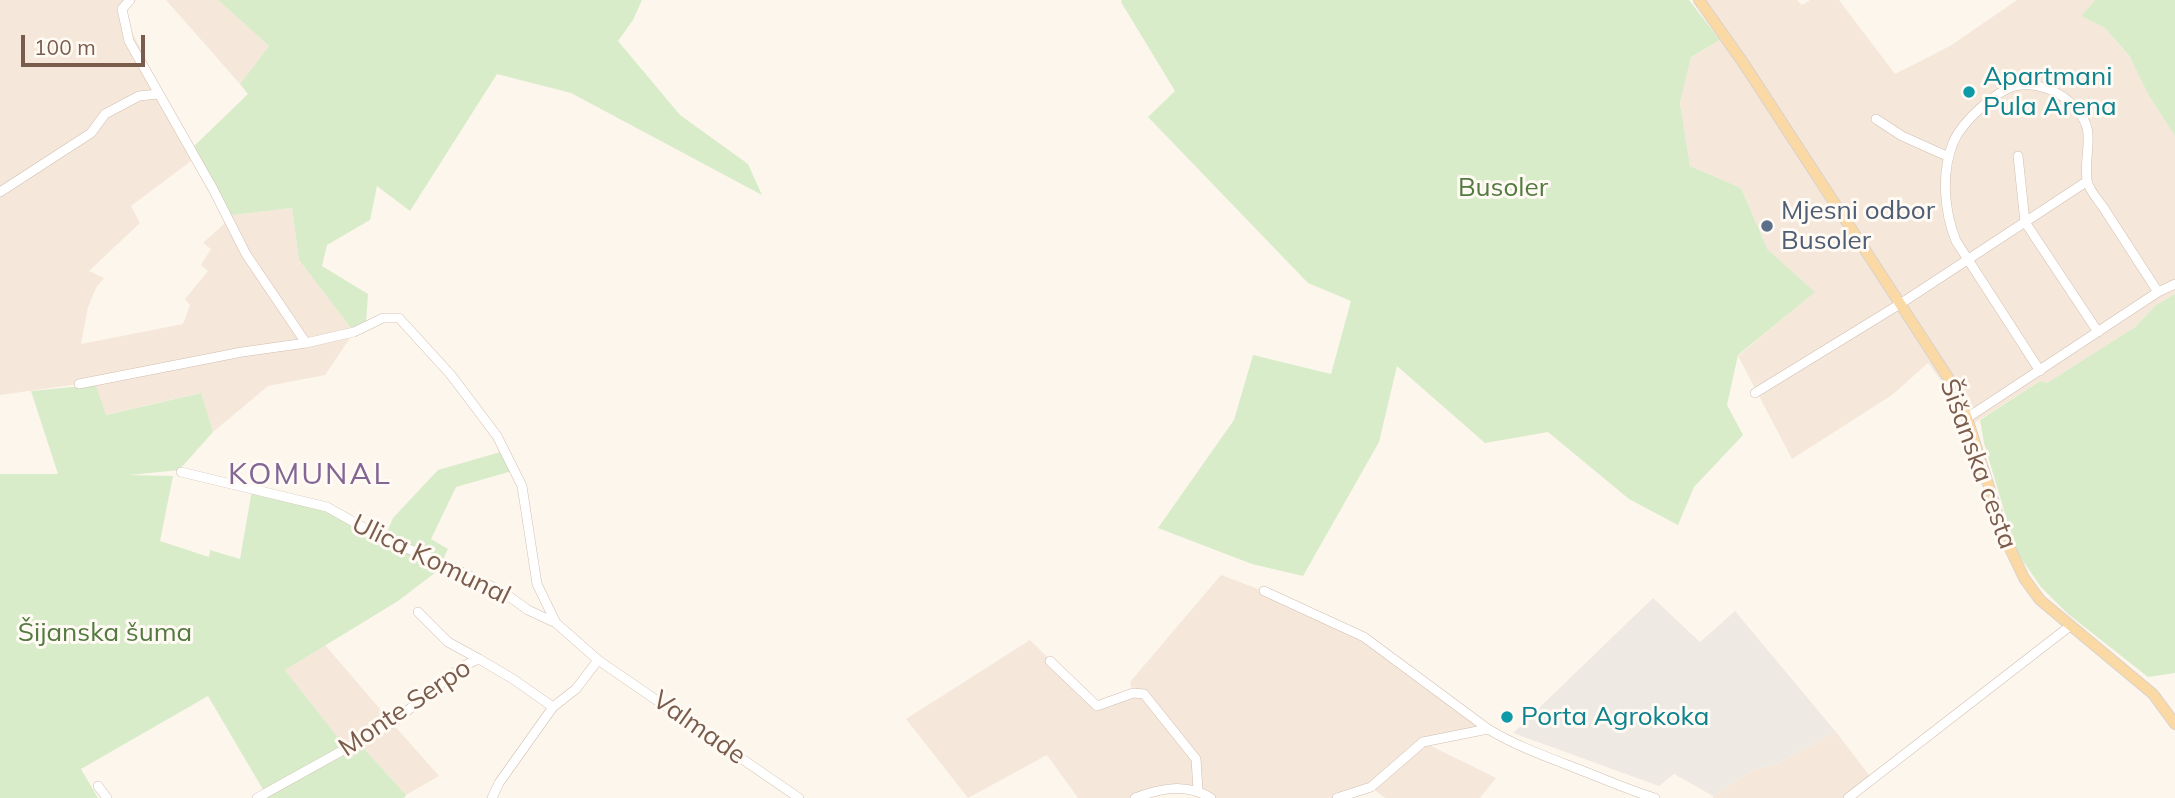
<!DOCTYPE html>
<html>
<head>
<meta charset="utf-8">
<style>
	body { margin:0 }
	#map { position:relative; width:2175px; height:798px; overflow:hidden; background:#fdf6ec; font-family:Mulish,sans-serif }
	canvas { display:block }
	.scale { position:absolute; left:21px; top:35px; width:124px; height:32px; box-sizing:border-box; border:4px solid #7a5c4d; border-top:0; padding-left:9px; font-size:21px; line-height:24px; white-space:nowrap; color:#7a5c4d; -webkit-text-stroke:5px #fffaf3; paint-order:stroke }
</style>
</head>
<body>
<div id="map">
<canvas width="2175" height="798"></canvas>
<div class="scale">100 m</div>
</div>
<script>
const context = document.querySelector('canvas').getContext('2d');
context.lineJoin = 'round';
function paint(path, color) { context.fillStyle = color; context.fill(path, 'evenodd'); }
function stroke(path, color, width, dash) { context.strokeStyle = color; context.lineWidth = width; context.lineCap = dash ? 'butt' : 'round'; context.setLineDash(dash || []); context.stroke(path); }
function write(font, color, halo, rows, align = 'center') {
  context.font = font + ' Mulish,sans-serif'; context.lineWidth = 6; context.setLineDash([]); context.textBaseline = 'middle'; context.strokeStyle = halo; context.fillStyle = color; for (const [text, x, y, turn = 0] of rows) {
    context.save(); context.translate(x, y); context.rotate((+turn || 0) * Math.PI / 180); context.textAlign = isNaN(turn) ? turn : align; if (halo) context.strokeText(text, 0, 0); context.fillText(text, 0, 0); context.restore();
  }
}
const residential = new Path2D(`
	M0 0H136L125 11 131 30 195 158 131 206 140 223 89 271 104 278 96 288 88 307 81 344 183 324 190 305 185 299 208 271 201 265 211 249 203 243 224 224 225 216 292 208 299 260 354 332 325 375 268 386 213 432 200 393 105 415 95 386 79 384 0 395Z
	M166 0H218L269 46 240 84Z
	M1698 0H1797L1802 5 1810 0H1839L1895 74 1950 46 2017 0H2095L2081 16 2105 28 2132 60 2149 96 2175 136V294L2156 305 2135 327 2047 383 2040 381 1965 429 1947 389 1928 363 1892 395 1792 459 1738 356 1814 292 1768 250 1741 188 1690 166 1680 103 1691 57 1720 40Z
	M1221 575 1261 590 1364 637 1488 729 1425 743 1496 778 1480 798H1385L1371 787 1337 798H1211L1160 789 1135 798H1078L1047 755 968 798 906 719 1030 640 1097 706 1133 693 1130 682Z
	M325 645 392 723 439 776 406 795 358 742 346 749 285 670Z
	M1836 732 1872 779 1848 798H1713V796L1753 770 1774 765Z`);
const industrial = new Path2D(`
	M1653 598 1700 642 1735 611 1836 732 1774 765 1753 770 1713 796 1674 774 1659 786 1513 733Z`);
const green = new Path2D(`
	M218 0H642L633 20 618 41 680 115 748 164 762 195 571 93 497 74 410 211 377 186 370 220 327 245 322 266 368 294 366 323 354 332 299 260 292 208 225 216 191 149 248 94 240 84 269 46Z
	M1122 0H1689L1720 40 1691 57 1680 103 1690 166 1741 188 1768 250 1815 292 1738 355 1727 405 1743 435 1694 487 1678 525 1629 499 1548 432 1485 443 1397 366 1379 442 1303 576 1252 564 1158 528 1234 420 1253 355 1331 374 1351 301 1308 283 1148 117 1175 91 1121 2Z
	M2095 0H2175V136L2149 96 2130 57 2105 28 2081 16Z
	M2175 294V673L2148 677 2068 614 2041 587 2016 551 1984 443 1980 420 2040 381 2047 383 2135 327 2156 305Z
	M83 386H96L106 415 201 393 213 432 179 470 129 475 173 476 160 541 209 557 210 550 240 559 252 490 327 507 384 539 393 518 438 470 504 451 512 471 456 487 431 539 448 549 443 559 444 566 398 601 285 670 346 748 358 742 406 795 404 798H268L208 696 81 769 98 798H0V474H58L31 391Z`);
const minor = new Path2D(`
	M130 0 122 9 129 41 213 189 246 254 306 343 354 332 383 318H399L451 375 497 436 522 486 537 584 556 623 598 660 799 798
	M1876 119 1902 136 1949 157
	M2018 156 2025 222 2098 332
	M0 192 91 133 105 114 139 96 158 94
	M2040 371 1956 241C1944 211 1941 173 1953 143 1961 123 1994 92 2015 86 2035 81 2059 91 2073 105 2099 131 2083 150 2087 180 2088 189 2098 200 2103 207 2121 235 2140 264 2158 292
	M79 384 242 352 306 343
	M1755 393 1900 304 2086 182
	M1967 418 2158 292 2175 284
	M181 472 327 507 384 539 443 563 503 592 528 610 556 623
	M1264 591 1364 637 1488 729
	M418 612 448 642 479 659
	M1050 661 1097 706 1133 693 1144 694 1196 759 1198 790
	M98 786 107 798
	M257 798 392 723 463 666 479 659 513 679 553 707
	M492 798 499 783 553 707 576 689 598 660
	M1135 798C1161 788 1186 783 1211 798
	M1337 798 1371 787 1423 742 1488 729C1516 746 1547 757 1578 769 1604 779 1628 790 1655 798
	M1848 798 2070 626`);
const major = new Path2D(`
	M1699 0 1744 64 1951 382 1967 418 2006 540 2024 578 2040 600 2153 694 2175 724`);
const markers = [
	[1969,92,7,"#0f9aa8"],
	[1767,226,7,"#5c6f8a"],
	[1507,717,7,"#0f9aa8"]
];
const cultureNames = [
	["Apartmani",1983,77],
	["Pula Arena",1983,107],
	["Porta Agrokoka",1521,717]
];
const parkNames = [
	["Busoler",1503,188],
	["Šijanska šuma",105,633]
];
const serviceNames = [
	["Mjesni odbor",1781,211],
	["Busoler",1781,241]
];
const streetNames = [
	["Šišanska cesta",1978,464,70],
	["Ulica Komunal",431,560,26],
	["Monte Serpo",405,708,-34],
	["Valmade",699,728,35]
];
const quarterNames = [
	["KOMUNAL",310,475]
];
paint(residential, '#f5e8da');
paint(industrial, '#efe9e4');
paint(green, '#d8ecc9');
stroke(minor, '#d1beb0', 10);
stroke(major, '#dad1cd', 12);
stroke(minor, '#fff', 9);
stroke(major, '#fbd9a5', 10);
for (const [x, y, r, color] of markers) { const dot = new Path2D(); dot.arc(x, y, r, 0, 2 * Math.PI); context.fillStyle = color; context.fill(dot); stroke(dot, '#fffaf3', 2.5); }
write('26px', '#0d838f', '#fffaf3', cultureNames, 'left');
write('26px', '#537a41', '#fffaf3', parkNames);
write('26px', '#4e5e75', '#fffaf3', serviceNames, 'left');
write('26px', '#7a5c4d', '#fffaf3', streetNames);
context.letterSpacing = '2px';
write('30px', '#846695', '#fffaf3', quarterNames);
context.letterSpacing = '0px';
</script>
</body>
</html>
